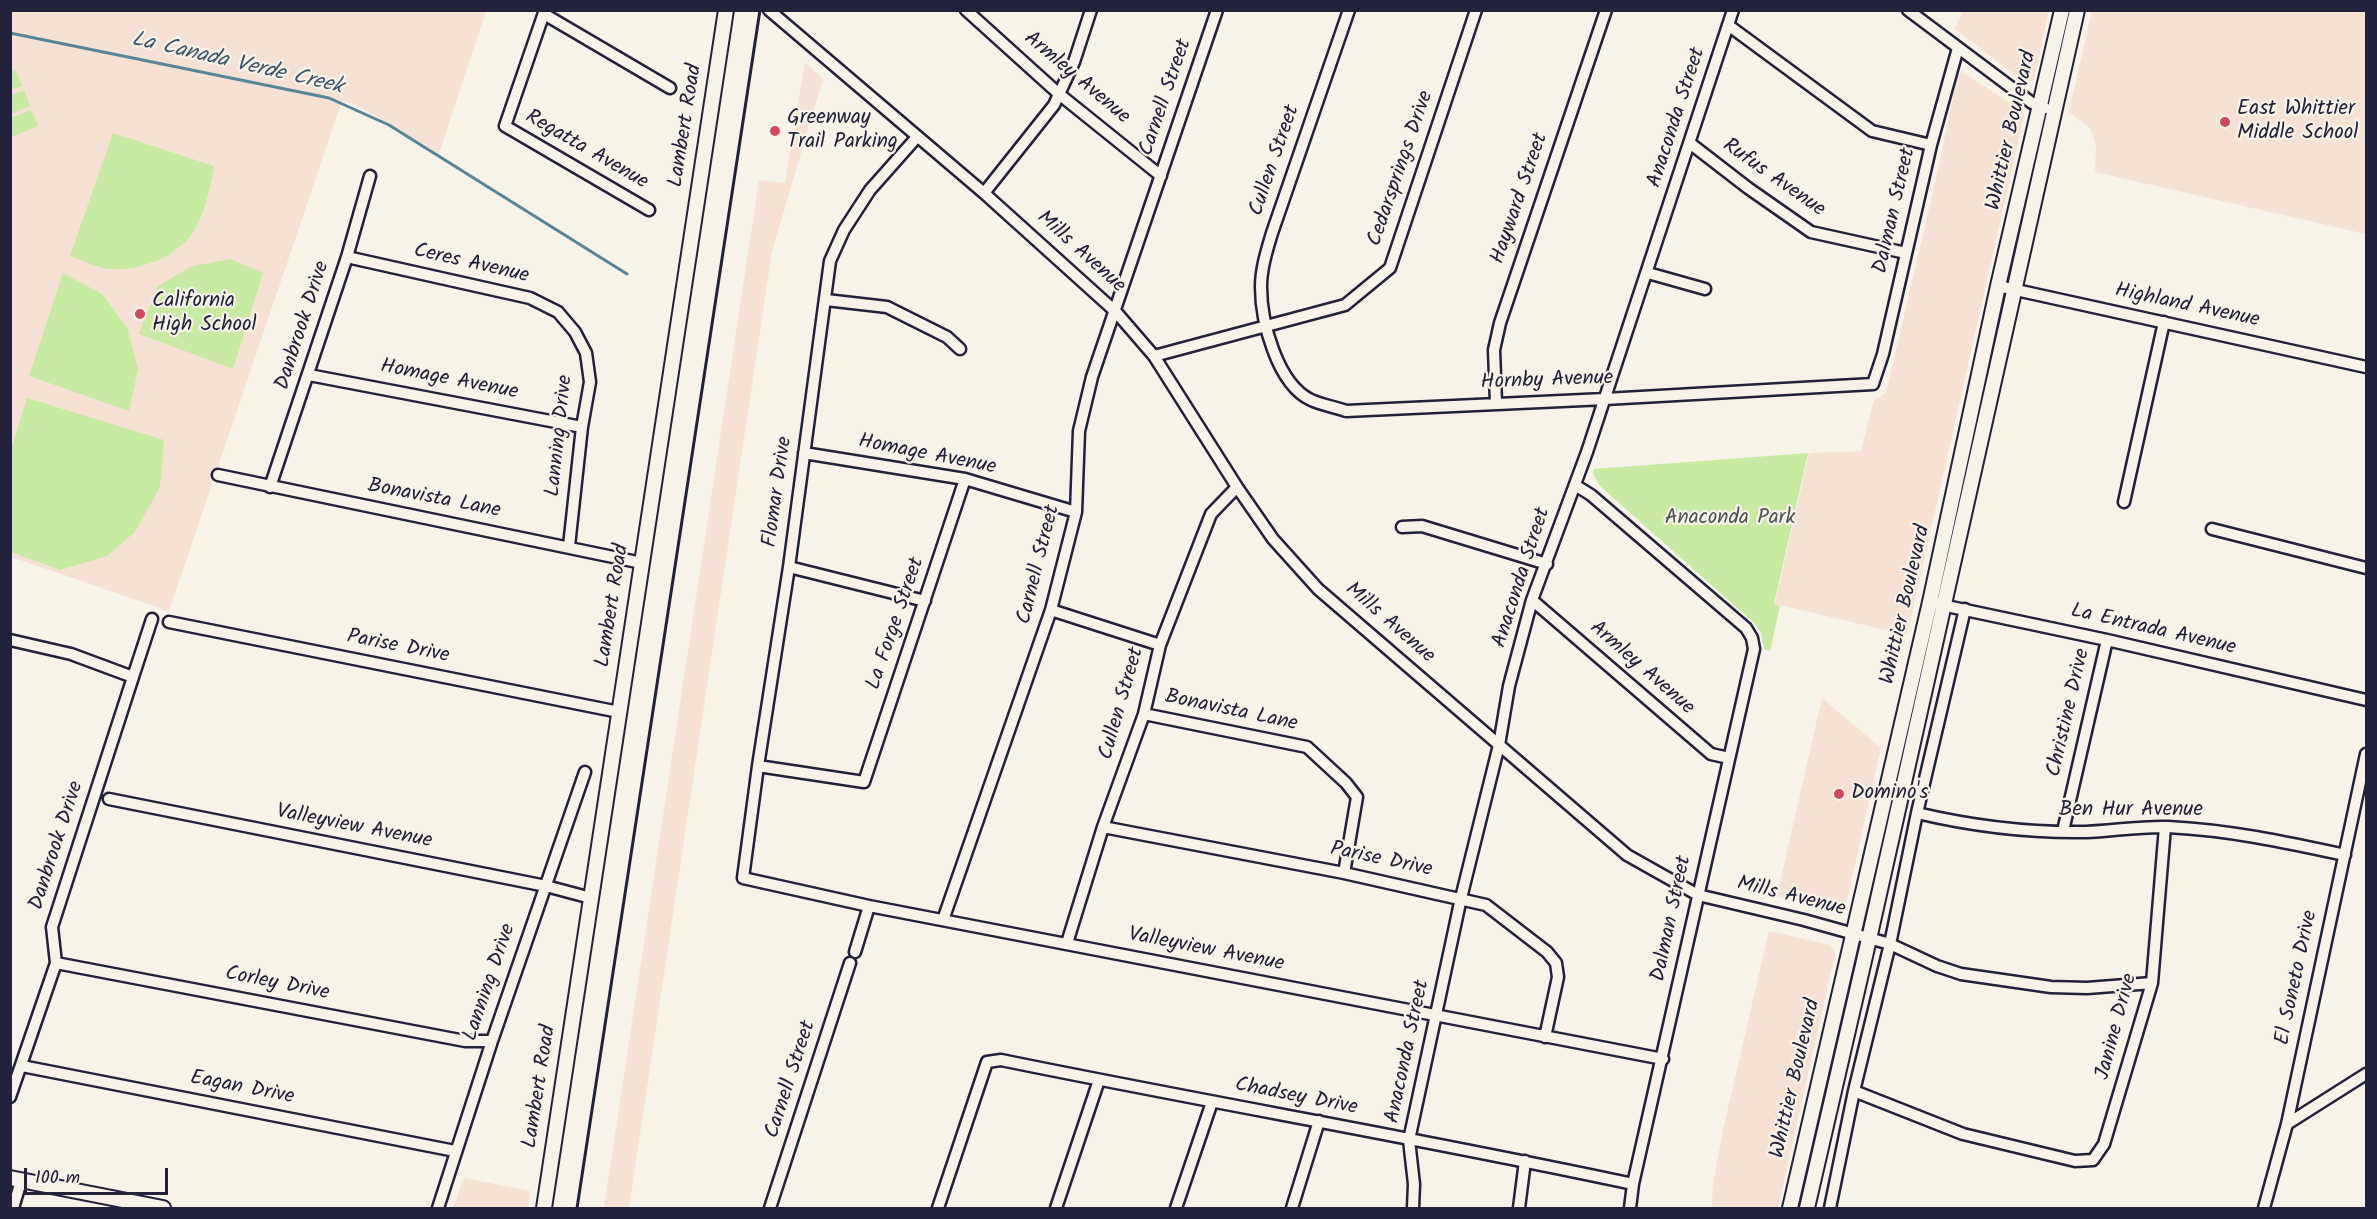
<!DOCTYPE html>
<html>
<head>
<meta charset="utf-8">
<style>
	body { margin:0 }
	#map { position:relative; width:2377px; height:1219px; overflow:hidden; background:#f7f3e8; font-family:Kalam,sans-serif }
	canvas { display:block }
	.frame { position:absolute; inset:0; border:12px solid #22223b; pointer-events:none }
	.scale { position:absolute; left:24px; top:1168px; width:144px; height:27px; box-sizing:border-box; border:3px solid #22223b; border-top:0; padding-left:8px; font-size:18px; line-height:21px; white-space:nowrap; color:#22223b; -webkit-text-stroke:4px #f7f3e8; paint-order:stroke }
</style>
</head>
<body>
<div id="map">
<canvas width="2377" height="1219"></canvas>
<div class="frame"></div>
<div class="scale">100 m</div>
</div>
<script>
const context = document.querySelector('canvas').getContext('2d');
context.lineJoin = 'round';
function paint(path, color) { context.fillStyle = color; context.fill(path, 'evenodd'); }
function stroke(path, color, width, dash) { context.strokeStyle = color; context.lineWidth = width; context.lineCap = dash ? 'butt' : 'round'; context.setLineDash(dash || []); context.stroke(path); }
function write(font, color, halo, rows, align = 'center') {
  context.font = font + ' Kalam,sans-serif'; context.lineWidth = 4.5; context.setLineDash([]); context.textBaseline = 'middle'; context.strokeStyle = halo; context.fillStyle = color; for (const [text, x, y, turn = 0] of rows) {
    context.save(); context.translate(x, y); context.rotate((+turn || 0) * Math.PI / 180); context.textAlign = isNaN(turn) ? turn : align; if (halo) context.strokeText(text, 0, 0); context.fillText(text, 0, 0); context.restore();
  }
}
const built = new Path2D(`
	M1963 10 2049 11 2034 80 2025 83 1955 29Z
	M11 11H486L439 154 385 121 354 104 342 101 169 611 11 557Z
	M2092 11H2366V234L2095 172 2096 147 2093 135 2089 127 2069 112Z
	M805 62 823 79 772 251 629 1208H604L759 180 785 183Z
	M1962 72 2021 110 2024 116 1907 635 1775 604 1809 453 1861 451 1874 400 1886 393 1936 179 1958 74Z
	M1822 698 1881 748 1846 904 1841 909 1777 896Z
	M1769 931 1830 945 1835 954 1778 1208H1712L1713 1184 1723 1130Z
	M464 1178 530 1191 528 1208H453Z`);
const green = new Path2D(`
	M15 70 22 86 11 90V72Z
	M24 90 30 106 11 114V95Z
	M31 110 38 126 11 137V118Z
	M113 133 214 166C210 187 206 210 195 229 181 255 139 272 110 269 97 268 82 260 70 256Z
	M231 259 263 273 233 369 139 334 158 286 192 266Z
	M63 273 102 294 127 328 138 369 129 411 29 376Z
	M27 398 164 440 160 487 135 532 107 556 60 570 11 552V450Z
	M1808 453 1774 604 1780 606 1770 651 1764 649 1761 633 1754 623 1600 486 1593 474 1594 469Z`);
const stream = new Path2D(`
	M10 33 329 98 389 125 627 274`);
const minor = new Path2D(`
	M545 10 505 126 649 210
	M769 10 984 193 1116 312 1154 356 1237 487 1273 539 1318 589 1627 855 1698 895 1804 920 1890 944 1937 966 1961 974 2051 987 2087 988 2152 983
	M966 10 1059 94 1161 176
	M1349 10 1272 233C1267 250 1261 268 1261 287 1261 321 1277 384 1311 400 1322 405 1335 407 1346 411L1605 399 1873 384 1883 354 1931 145 1958 48
	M1908 10 2032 103 2045 108
	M544 14 670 88
	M1728 25 1872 131 1931 145
	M917 137 870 190 844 230 830 261 789 567 758 766 743 878 869 906 1663 1059
	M1691 144 1748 188 1811 232 1906 253
	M984 193 1054 105 1074 62 1091 10
	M347 257 530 298 558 312 575 332 586 353 590 382 582 427 569 546
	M1648 273 1705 289
	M1998 286 2366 367
	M826 300 887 307 947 337 960 349
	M1154 356 1345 305 1390 268 1476 10
	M309 375 582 427
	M1496 403 1494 350 1500 323 1606 10
	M804 453 965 479 1076 512
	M218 475 642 563
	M1575 485 1591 495 1746 628 1752 638 1754 649 1633 1184 1630 1208
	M270 487 347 257 370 176
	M2124 502 2164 322
	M1402 527 1422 526 1547 564
	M2212 529 2366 568
	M789 567 925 601
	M1532 600 1711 754 1729 758
	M1937 604 2107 640 2366 700
	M1051 610 1160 645
	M169 622 619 712
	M10 640 71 654 133 677 152 619
	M1144 714 1307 747 1346 783 1357 797 1344 873
	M758 766 864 782 965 479
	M109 799 546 886 591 898
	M1917 813C1972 826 2029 833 2086 832 2113 831 2140 826 2168 827 2229 830 2285 842 2345 855
	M1103 827 1344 873 1486 905 1547 952 1556 963 1558 977 1545 1037
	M2063 831 2107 640
	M943 920 1051 610 1076 512 1079 431 1092 377 1217 10
	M1067 943 1103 827 1144 714 1160 645 1211 514 1237 487
	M855 952 869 906
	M56 963 465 1041H492
	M22 1066 455 1151
	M1854 1091 1963 1134 2075 1161 2093 1160 2104 1144 2152 983 2165 827
	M10 1097 56 963 52 927 133 677
	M2287 1124 2366 1074
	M13 1208 21 1181
	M438 1208 492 1041 585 772
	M770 1208 850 963
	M938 1208 987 1062 1001 1060C1211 1103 1423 1139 1633 1184
	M1056 1208 1099 1080
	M1176 1208 1212 1102
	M1292 1208 1319 1121
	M1413 1208 1414 1184 1409 1140 1461 898 1499 745 1509 686 1532 600 1587 452 1733 10
	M1519 1208 1525 1161
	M1830 1208 1854 1091 1890 944 1917 813 1965 609
	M2264 1208 2287 1124 2366 754`);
const major = new Path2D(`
	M10 1178 163 1208
	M544 1208 726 10
	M1790 1208 1930 602 1998 286 2062 10
	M1807 1208 1869 939 2077 10`);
const rail = new Path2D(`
	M577 1208 760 10`);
const markers = [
	[2225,122,6,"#d1495b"],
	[775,131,6,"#d1495b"],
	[140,314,6,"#d1495b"],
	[1839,794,6,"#d1495b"]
];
const streetNames = [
	["Armley Avenue",1076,79,40],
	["Carnell Street",1167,98,-71],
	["Anaconda Street",1678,118,-72],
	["Lambert Road",687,126,-81],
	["Whittier Boulevard",2013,131,-77],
	["Regatta Avenue",586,151,30],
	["Cullen Street",1276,161,-71],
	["Cedarsprings Drive",1402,169,-71],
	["Rufus Avenue",1773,179,35],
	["Hayward Street",1521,199,-71],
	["Dalman Street",1896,211,-77],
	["Mills Avenue",1080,253,42],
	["Ceres Avenue",471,265,13],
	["Highland Avenue",2187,307,12],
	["Danbrook Drive",304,326,-72],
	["Homage Avenue",449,381,11],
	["Hornby Avenue",1547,382,-2],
	["Lanning Drive",561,436,-84],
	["Homage Avenue",927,456,11],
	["Flomar Drive",779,492,-82],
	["Bonavista Lane",434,500,11],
	["Carnell Street",1040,565,-76],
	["Anaconda Street",1523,578,-72],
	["Whittier Boulevard",1907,605,-77],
	["Lambert Road",614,606,-81],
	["La Forge Street",897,624,-71],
	["Mills Avenue",1389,624,41],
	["La Entrada Avenue",2153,631,13],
	["Parise Drive",398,648,11],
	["Armley Avenue",1641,669,41],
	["Cullen Street",1123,704,-74],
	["Bonavista Lane",1231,712,12],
	["Christine Drive",2070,713,-77],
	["Ben Hur Avenue",2131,811],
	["Valleyview Avenue",354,828,11],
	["Danbrook Drive",58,846,-72],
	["Parise Drive",1381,861,12],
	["Mills Avenue",1791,898,14],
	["Dalman Street",1673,919,-78],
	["Valleyview Avenue",1206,951,11],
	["El Soneto Drive",2298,978,-78],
	["Lanning Drive",491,983,-71],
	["Corley Drive",277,985,11],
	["Janine Drive",2118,1027,-75],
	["Anaconda Street",1409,1052,-78],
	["Whittier Boulevard",1797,1079,-77],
	["Carnell Street",792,1080,-72],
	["Lambert Road",541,1087,-81],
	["Eagan Drive",242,1089,11],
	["Chadsey Drive",1296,1098,11]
];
const poiNames = [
	["East Whittier",2237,110],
	["Middle School",2237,134],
	["Greenway",787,119],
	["Trail Parking",787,143],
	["California",152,302],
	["High School",152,326],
	["Domino's",1851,794]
];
const parkNames = [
	["Anaconda Park",1730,519]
];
const waterNames = [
	["La Canada Verde Creek",237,65,13]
];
paint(built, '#f5e2d4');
paint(green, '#c8eaa3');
stroke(stream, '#57859a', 3);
stroke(minor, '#22223b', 15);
stroke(major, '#22223b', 18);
stroke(minor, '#f7f3e8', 10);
stroke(major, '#f7f3e8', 14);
stroke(rail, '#22223b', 3);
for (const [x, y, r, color] of markers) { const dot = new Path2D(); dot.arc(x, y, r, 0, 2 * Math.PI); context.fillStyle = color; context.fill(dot); stroke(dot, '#f7f3e8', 2); }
write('21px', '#22223b', '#f7f3e8', streetNames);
write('21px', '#22223b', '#f7f3e8', poiNames, 'left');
write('21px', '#4c5455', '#f7f3e8', parkNames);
write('italic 22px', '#3d546b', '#f7f3e8', waterNames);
</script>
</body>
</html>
